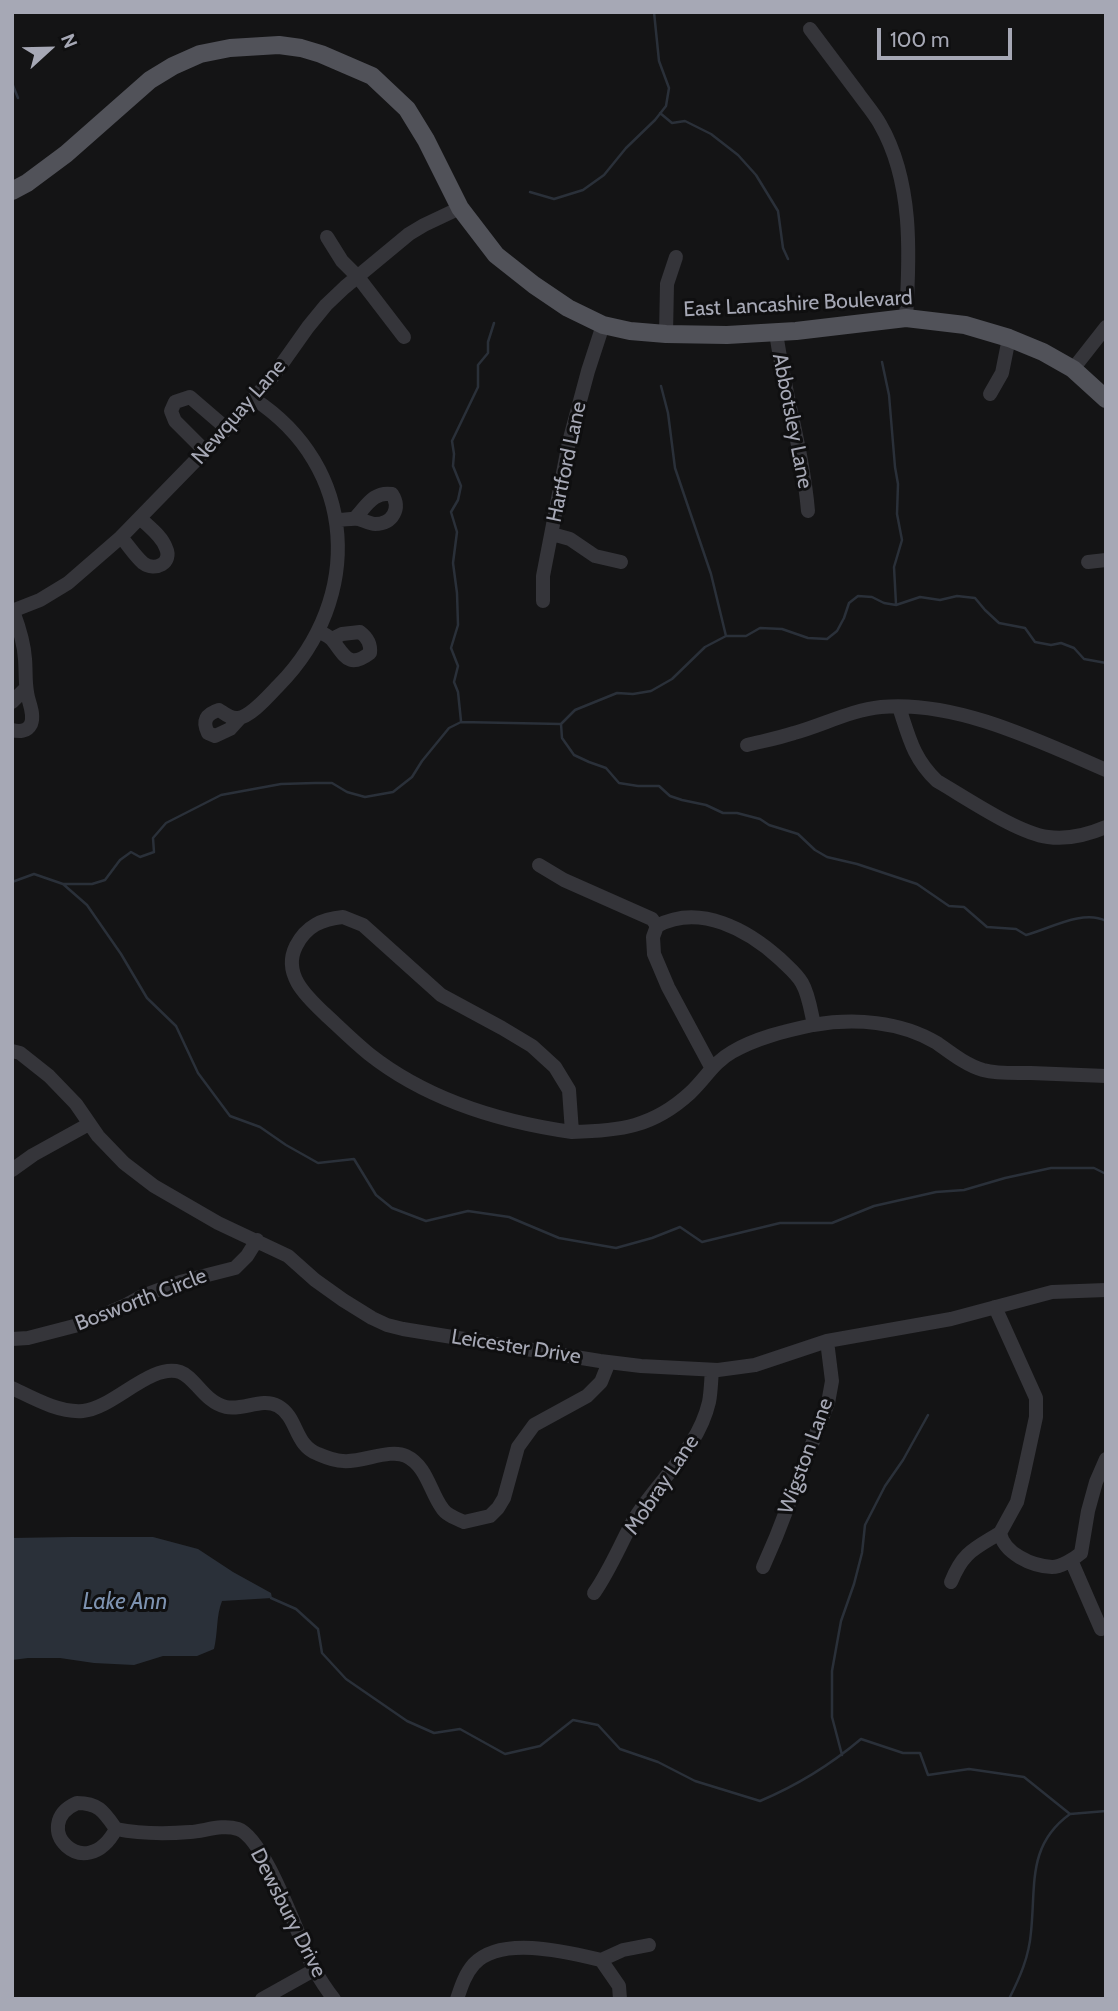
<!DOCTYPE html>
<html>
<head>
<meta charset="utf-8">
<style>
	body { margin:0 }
	#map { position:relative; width:1118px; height:2011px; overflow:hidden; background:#141415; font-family:Cabin,sans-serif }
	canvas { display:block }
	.frame { position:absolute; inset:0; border:14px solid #a6a8b5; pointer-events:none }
	.north { position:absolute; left:14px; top:14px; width:70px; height:70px; -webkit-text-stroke:5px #0f0f10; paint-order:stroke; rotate:68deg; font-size:19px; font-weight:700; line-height:28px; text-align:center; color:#a6a8b5 }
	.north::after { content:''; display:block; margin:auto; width:24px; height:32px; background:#a6a8b5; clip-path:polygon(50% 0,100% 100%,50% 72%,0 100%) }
	.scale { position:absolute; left:877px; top:28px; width:135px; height:32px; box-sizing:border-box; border:4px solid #a6a8b5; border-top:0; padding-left:9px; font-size:21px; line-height:24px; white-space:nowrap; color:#a6a8b5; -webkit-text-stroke:5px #0f0f10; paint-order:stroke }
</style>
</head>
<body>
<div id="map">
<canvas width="1118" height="2011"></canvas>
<div class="frame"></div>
<div class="north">N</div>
<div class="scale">100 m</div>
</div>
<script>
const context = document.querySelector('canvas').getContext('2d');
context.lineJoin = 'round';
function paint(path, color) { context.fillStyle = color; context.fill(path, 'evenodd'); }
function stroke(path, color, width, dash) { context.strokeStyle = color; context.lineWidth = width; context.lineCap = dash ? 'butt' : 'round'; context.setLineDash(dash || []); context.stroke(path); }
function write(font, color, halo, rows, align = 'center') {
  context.font = font + ' Cabin,sans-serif'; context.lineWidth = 6; context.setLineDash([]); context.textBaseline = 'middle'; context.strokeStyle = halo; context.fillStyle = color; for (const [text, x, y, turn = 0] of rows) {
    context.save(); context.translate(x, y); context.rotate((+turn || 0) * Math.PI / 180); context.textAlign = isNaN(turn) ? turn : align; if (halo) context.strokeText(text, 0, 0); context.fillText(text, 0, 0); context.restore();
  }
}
const water = new Path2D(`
	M71 1537H153L198 1549 233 1572 271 1593 272 1598 222 1601C216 1616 218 1633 214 1649L197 1656H163L134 1665 94 1663 60 1658H28L12 1660V1538Z`);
const stream = new Path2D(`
	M12 83 18 98
	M660 113 672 123 685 121 711 134 738 155 756 175 778 211 783 248 788 259
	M530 192 554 199 583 190 604 175 626 148 655 120 666 106 669 88 659 61 654 12
	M882 362 889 395 895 467 898 484 897 514 902 540 894 567 896 604
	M661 386 668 413 675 468 711 574 726 636
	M461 721 458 692 454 682 458 666 451 648 458 625 457 593 453 563 457 532 451 512 458 500 461 486 453 466 454 454 452 441 478 387V365L488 353V342L494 323
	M561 724 562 738 574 755 589 762 606 768 619 783 638 786H659L670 796 682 800 706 805 723 813H737L760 819 769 825 798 834 815 850 827 857 857 864 917 884 949 906 964 907 987 927 1016 929 1026 935C1049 929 1083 909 1106 921
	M12 882 34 874 63 884 87 905 121 954 147 998 176 1026 198 1073 230 1116 260 1127 286 1145 318 1163 354 1159 376 1195 392 1208 426 1221 468 1211 509 1217 559 1238 616 1248 652 1238 680 1227 702 1242 780 1223H832L874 1206 936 1192 964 1190 1005 1178 1051 1168H1094L1106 1174
	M64 884H92L105 880 120 860 131 852 140 857 154 852 153 838 166 823 221 795 281 784 315 783H332L347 792 365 797 393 792 412 777 422 761 449 728 461 722 561 724 575 710 617 693 633 694 651 691 672 679 705 647 726 636H746L760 628 782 629 808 638 827 639 837 631 844 618 849 603 858 596 872 597 884 603 896 605 920 597 940 600 957 596 975 598 985 610 999 623 1025 628 1035 642 1051 645 1061 643 1074 648 1084 659 1106 663
	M271 1598 296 1609 318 1629 322 1653 346 1679 407 1721 434 1733 460 1729 505 1754 540 1746 573 1720 598 1725 620 1749 658 1762 695 1781 760 1801C798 1785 829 1766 861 1739L903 1753H920L928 1775 969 1769 1024 1777 1070 1814 1106 1811
	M842 1755 832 1717V1671L841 1621 854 1584 862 1553 865 1525 885 1486 903 1460 928 1415
	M1009 1999C1020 1977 1029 1957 1031 1932 1036 1885 1027 1845 1070 1814`);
const minor = new Path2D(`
	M810 29C826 50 842 72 858 93 865 103 874 113 880 124 913 181 910 254 906 318
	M327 237 342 261 358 277 404 337
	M776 332C784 392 803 451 808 511
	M666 334 667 284 676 257
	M1073 369 1106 327
	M990 394 1002 373 1009 338
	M205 451 175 421 171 411 175 402 190 397 226 428
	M337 520C344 520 352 518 359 519 365 521 370 524 375 524 393 524 401 508 392 494 373 491 366 507 355 518
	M552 534 570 539 595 556 621 562
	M121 537C128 545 135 556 143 563 155 572 173 563 166 548 162 536 149 527 140 518
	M1088 562 1106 560
	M543 601V576L569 442 588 371 603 325
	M12 611 40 600 68 583 121 537 234 421 274 375 308 327 326 305 345 287 409 234 424 225 460 208
	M318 631C323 634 330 636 333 641 345 656 349 669 370 653 371 644 368 638 360 632L342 634 332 639
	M12 702 26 688
	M899 707C909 737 913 758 937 781 965 797 1017 833 1048 837 1068 840 1087 835 1106 827
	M240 718 230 729 215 736 208 733C202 721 206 714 219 710 225 714 231 719 238 718 251 717 270 694 279 685 364 598 358 467 254 399
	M12 730C19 732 27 732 31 724 35 713 28 702 27 692 25 681 26 670 25 659 24 642 19 627 13 611
	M747 745C763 741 779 738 794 733 823 725 851 710 881 707 956 700 1039 741 1106 770
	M539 865 564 880 652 919 657 926
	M343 917 363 925 441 995 502 1028 532 1046 555 1067 569 1090 572 1132C501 1122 426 1099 369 1054 353 1041 339 1027 325 1014 306 996 282 974 296 946 306 926 322 919 343 917Z
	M12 1051 20 1053 49 1076 76 1104 98 1136 124 1163 154 1186 218 1223 288 1256 315 1280 343 1300 372 1318 387 1325 403 1329 600 1361 641 1366 718 1370 755 1365 827 1341 951 1319 1052 1292 1106 1290
	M711 1067 668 987 654 954 653 937 657 926C700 903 748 930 780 959 788 967 797 974 802 983 809 995 811 1012 814 1025
	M572 1132C620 1131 653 1127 690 1093 705 1079 714 1062 732 1052 756 1038 785 1031 813 1025 854 1018 900 1021 937 1043 951 1053 966 1065 983 1070 998 1074 1016 1073 1031 1073 1056 1074 1081 1075 1106 1076
	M12 1170 33 1155 89 1124
	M995 1307 1036 1398V1417L1023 1477 1017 1502 1000 1533C1004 1553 1031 1566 1052 1567 1061 1567 1074 1559 1081 1553L1088 1511 1096 1482 1106 1459
	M12 1339 28 1338 82 1324 124 1306 142 1296 180 1282 235 1268 247 1256 257 1240
	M12 1388C33 1398 59 1413 83 1411 114 1408 150 1363 180 1372 195 1377 204 1402 226 1407 243 1411 262 1397 278 1406 298 1417 294 1445 318 1454 325 1457 336 1461 343 1461 362 1463 390 1448 406 1456 427 1466 430 1492 442 1508 446 1515 457 1519 464 1522L490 1516 498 1508 504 1498 518 1447 534 1425 587 1396 601 1382 609 1362
	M1071 1560 1101 1629
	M763 1567 776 1537 828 1403 832 1381 827 1341
	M951 1582C963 1552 974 1549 1000 1533
	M594 1593C610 1570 620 1545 633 1521 657 1481 698 1450 709 1402 711 1392 711 1381 712 1370
	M77 1803C99 1803 104 1812 116 1829 85 1887 28 1825 77 1803Z
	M116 1829C141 1834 165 1834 190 1832 205 1831 222 1824 238 1829 265 1838 299 1939 313 1967 319 1978 326 1989 334 1999
	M601 1960 623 1950 649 1945
	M262 1999 314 1970
	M457 1999C461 1987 465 1974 474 1964 501 1935 567 1952 601 1960L619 1986 620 1999`);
const major = new Path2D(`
	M12 191 27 183 66 154 150 80 173 66 200 54 230 48 279 45 301 48 321 54 372 76 407 109 426 140 460 208 496 255 534 285 568 308 603 325 630 331 666 334 727 335 796 331 906 318 965 325 1009 338 1043 352 1073 369 1106 399`);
const streetNames = [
	["East Lancashire Boulevard",798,304,-3],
	["Newquay Lane",239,412,-49],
	["Abbotsley Lane",792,421,79],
	["Hartford Lane",567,462,-78],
	["Bosworth Circle",141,1300,-21],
	["Leicester Drive",516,1347,9],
	["Wigston Lane",806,1456,-70],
	["Mobray Lane",662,1485,-56],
	["Dewsbury Drive",288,1913,63]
];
const waterNames = [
	["Lake Ann",125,1602]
];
paint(water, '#2a3039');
stroke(stream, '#2a3039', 2.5);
stroke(minor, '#35353a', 14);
stroke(major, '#515259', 18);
write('21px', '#a6a8b5', '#0f0f10', streetNames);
write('italic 23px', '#7d92b0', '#0f0f10', waterNames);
</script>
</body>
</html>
